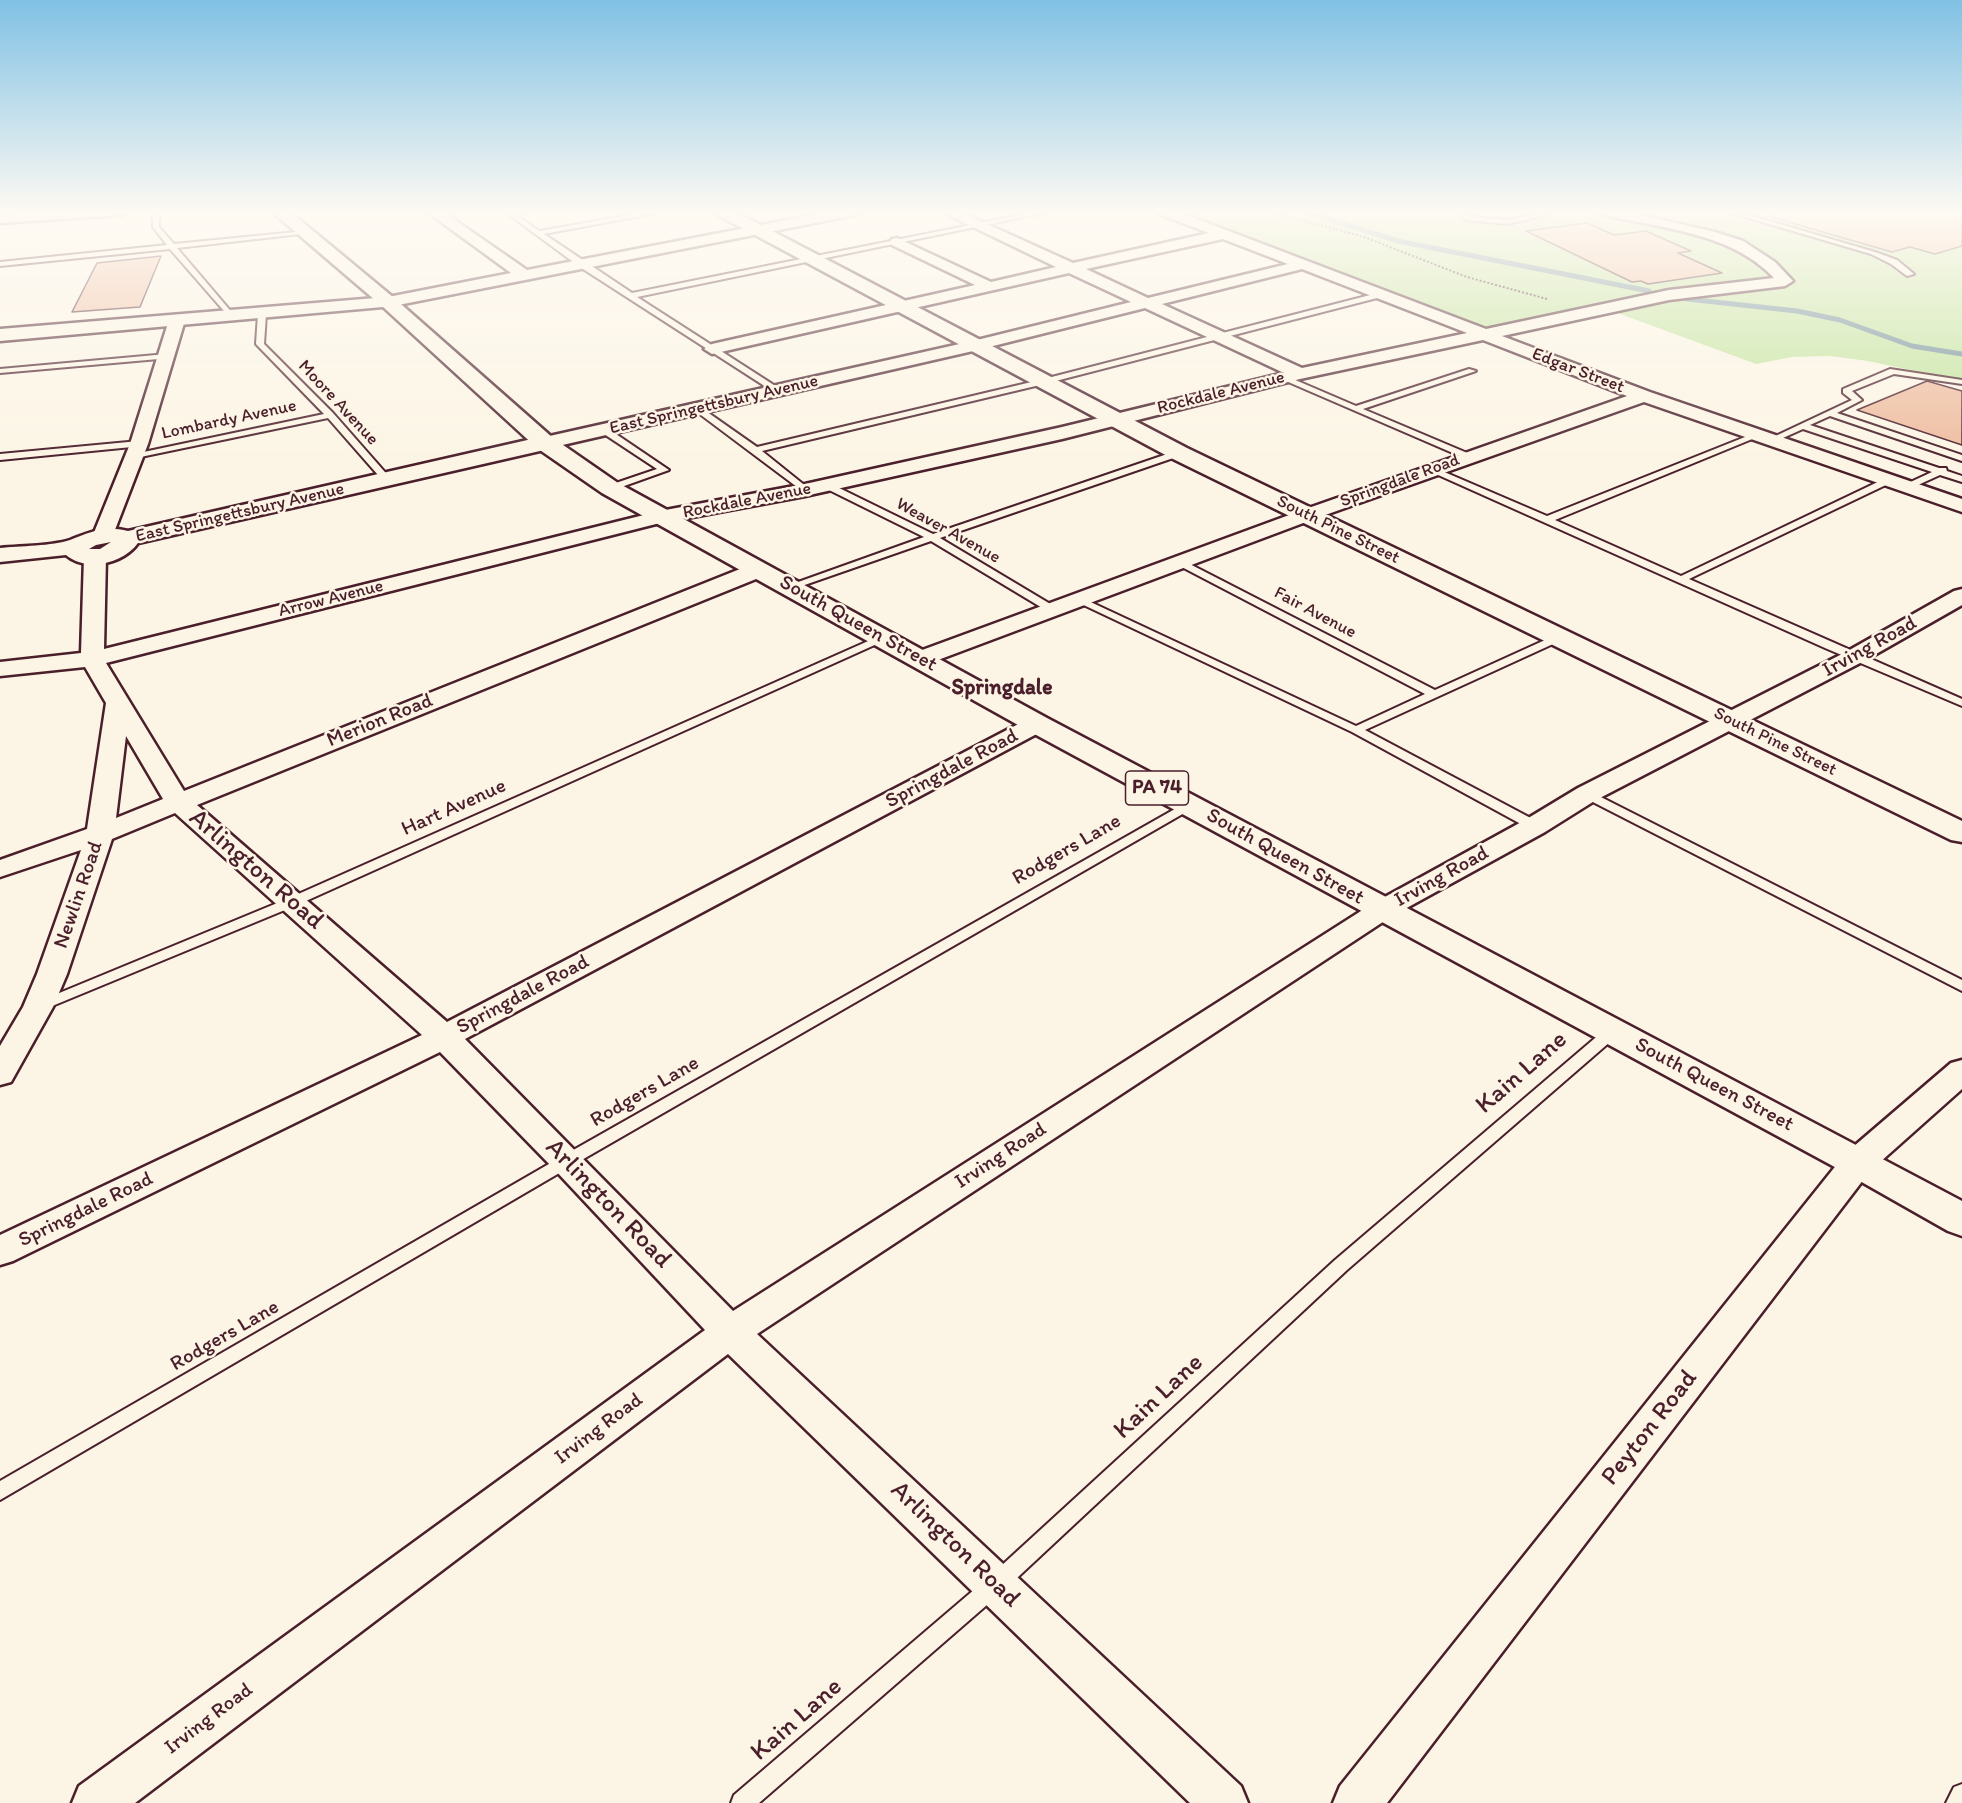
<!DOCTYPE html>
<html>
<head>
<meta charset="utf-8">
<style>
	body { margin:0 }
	canvas { display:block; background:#fcf5e5 }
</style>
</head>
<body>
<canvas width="1962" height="1803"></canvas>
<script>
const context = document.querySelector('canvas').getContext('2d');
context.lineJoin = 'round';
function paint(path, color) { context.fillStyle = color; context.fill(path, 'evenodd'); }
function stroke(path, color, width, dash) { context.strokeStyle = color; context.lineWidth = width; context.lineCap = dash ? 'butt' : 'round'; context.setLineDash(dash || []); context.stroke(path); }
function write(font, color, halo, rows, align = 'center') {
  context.font = font + ' Itim,sans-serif'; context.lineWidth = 5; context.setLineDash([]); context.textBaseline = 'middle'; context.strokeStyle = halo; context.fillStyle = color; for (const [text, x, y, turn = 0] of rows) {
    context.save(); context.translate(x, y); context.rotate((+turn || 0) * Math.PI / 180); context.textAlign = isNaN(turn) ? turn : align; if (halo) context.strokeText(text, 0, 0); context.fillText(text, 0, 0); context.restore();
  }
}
const green = new Path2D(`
	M1164 211H1962V381L1868 361 1830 356 1792 357 1756 364 1604 308 1482 335Z`);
const stream = new Path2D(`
	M1303 211 1398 241 1649 291
	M1687 299 1797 311 1840 320 1912 346 1962 354`);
const building = new Path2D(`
	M1775 211H1962V246L1935 254 1910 247 1892 252 1774 218Z
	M1587 223 1614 235 1646 231 1691 251 1678 253 1722 273 1648 284 1641 281 1632 282 1526 231Z
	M161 256 140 307 72 312 97 263Z
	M1927 381 1962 391V445L1857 410Z`);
const path = new Path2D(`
	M1267 211 1364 237 1467 277 1547 299`);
const lane = new Path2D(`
	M153 211H159V227L174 244 306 231 309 233 177 248 234 315 235 317 231 319 170 249 0 266V262L167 245 153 227Z
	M517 211H532L517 215 539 231 653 211H667L544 234 632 293 1040 211H1053L637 297 780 389V393L777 394 580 267 508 214Z
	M1462 211H1470L1467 214 1470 217 1508 220 1539 214 1537 211H1543L1546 215 1508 224 1466 220 1460 213Z
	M1725 211H1735L1875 252 1897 260 1914 274 1907 276 1891 264 1871 254Z
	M1378 293 1382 295 1381 297 1044 384 762 451 808 488V492L805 493 693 409 700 407 757 447 1040 380Z
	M262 312 266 314 264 344 333 413 391 479V483H385L328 418 131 459V455L134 454 324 414 256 344 258 314Z
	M167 354H170V358L0 373V369Z
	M1469 369 1476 371 1363 409 1472 455 1474 457 1469 460 1279 378 1286 376 1356 406Z
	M1890 369 1962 380V384L1894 374 1852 391 1862 400 1837 413 1962 455V461L1830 416 1810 425 1939 468H1946L1947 471 1962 476V482L1940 475 1907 490 1904 489V485L1932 472 1803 429 1774 442 1767 440 1852 400 1843 393V389Z
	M601 428H607L669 470 613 490H607V486L657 469 601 432Z
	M1755 433 1762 435 1555 520 1681 576 1884 479H1890V483L1689 579 1962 699V706L1825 648 1427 470 1435 468 1547 516Z
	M139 441 143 444 142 446 0 460V454Z
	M1179 450 1183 453 1182 455 940 538 1057 608V612H1049L931 541 796 588H788L787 586 924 537 823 487V483H829L933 534Z
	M1180 559 1435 690 1556 635H1564V639L1365 730 1540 823 1541 826 1540 829H1530L1352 732 1073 600 1074 598H1082L1356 726 1425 694 1176 564V560Z
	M884 634 888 635V639L297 905 45 1009 40 1011 33 1006 35 1003 287 899Z
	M1587 790 1962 980V991L1583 797 1581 794Z
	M1189 801 1195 805 1193 808 573 1165 0 1500V1481L561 1157Z
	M1613 1026 1618 1027 1620 1031 1618 1035 1347 1270 1003 1591 759 1803H731L734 1795 989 1577 1335 1260 1608 1027Z
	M1962 1784V1803H1946L1954 1787Z`);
const street = new Path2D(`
	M58 211H128L121 215 0 223V215Z
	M426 211H442L527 270 834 211H862L855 215 388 307 382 305 380 302 388 297 511 273Z
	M940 211H958L1073 263 1209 233 1159 214 1157 211H1176L1486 329 1669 290 1774 278C1731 232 1659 228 1601 214L1599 211H1624L1715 232 1743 241 1775 262 1793 281 1785 286 1669 300 1502 336 1650 392 1962 499V512L1644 402 1314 519 930 663 922 665 914 663 910 658 914 653 1300 511 1627 396 1483 340 1300 379 1062 439 805 496 660 523 106 663 184 791 750 565 758 564 766 565 769 570 766 575 197 805 447 1022 1028 719 1037 717 1046 719 1049 724 1046 729 465 1039 733 1311 1372 904 1525 820 1578 788 1846 652 1954 591 1962 589V605L1862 662 1596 800 1545 832 1392 916 757 1334 1241 1786 1248 1803H1190L728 1354 135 1803H72L79 1786 705 1330 555 1170 440 1052 13 1261 0 1265V1235L422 1035 175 813 112 839 67 974 53 1007 11 1082 0 1085V1046L23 1007 37 974 81 850 0 877V860L87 829 106 703 85 667 0 676V662L81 653 84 557 88 553 95 551 102 553 106 557 104 649 660 511 805 484 1062 427 1284 373 1145 308 973 351 545 449 538 447 536 443 538 439 545 437 973 341 1131 302 1069 273 712 354 704 349 712 344 975 285 892 245 890 242 892 239 897 238 991 282 1056 267ZM1223 239 1288 264 1148 298 1086 269ZM1302 269 1467 333 1302 368 1162 304ZM126 736 163 799 116 818Z
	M177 315 185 320 148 444 113 535 110 539 103 541 96 539 93 535 130 444 169 320Z
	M1962 1060V1089L1870 1171 1387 1803H1333L1340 1786 1846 1153 1951 1063Z`);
const secondary = new Path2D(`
	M714 211H734L1187 448 1962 821V842L1951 840 1171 458 716 214Z
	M388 297 394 298 397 302 394 306 0 341V329Z
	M545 436 553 438 556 443 553 448 138 543C123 564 86 572 66 555L0 562V548C19 546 53 546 70 540 91 532 104 525 128 531ZM111 542 100 549H89L96 545Z`);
const primary = new Path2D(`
	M271 211H289L394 298 553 438 618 483 1047 718 1962 1201V1236L1948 1231 1844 1172 1027 730 602 493 537 448 382 306Z`);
const farStreetnames = [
	["Edgar Street",1578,371,21],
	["Rockdale Avenue",1221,393,-14],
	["Moore Avenue",338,403,47],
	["East Springettsbury Avenue",714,405,-13],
	["Lombardy Avenue",229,420,-12],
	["Springdale Road",1400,481,-20],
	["Rockdale Avenue",747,501,-11],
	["East Springettsbury Avenue",240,513,-13],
	["South Pine Street",1338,530,26],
	["Weaver Avenue",948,531,29],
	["Arrow Avenue",331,599,-14],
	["Fair Avenue",1315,613,28],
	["South Pine Street",1775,742,26]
];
const shields = [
	[1157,788,63]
];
const shieldNames = [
	["PA 74",1157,788]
];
const streetNames = [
	["South Queen Street",858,624,29],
	["Irving Road",1870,647,-29],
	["Merion Road",380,721,-22],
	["Springdale Road",952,769,-28],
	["Hart Avenue",454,808,-24],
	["Rodgers Lane",1067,850,-30],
	["South Queen Street",1285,857,29],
	["Irving Road",1442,877,-29],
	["Newlin Road",79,895,-71],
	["Springdale Road",523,995,-28],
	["South Queen Street",1714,1085,28],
	["Rodgers Lane",645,1092,-30],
	["Irving Road",1001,1156,-33],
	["Springdale Road",86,1210,-26],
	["Rodgers Lane",225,1336,-30],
	["Irving Road",599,1429,-37],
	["Irving Road",209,1719,-37]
];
const neighbourhoodNames = [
	["Springdale",1002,688]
];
const nearStreetnames = [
	["Arlington Road",256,870,41],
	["Kain Lane",1522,1073,-41],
	["Arlington Road",608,1204,46],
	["Kain Lane",1159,1397,-43],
	["Peyton Road",1650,1428,-52],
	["Arlington Road",955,1545,44],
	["Kain Lane",797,1720,-41]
];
paint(green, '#c1e39c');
stroke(stream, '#6d8c96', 5);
paint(building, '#eebc9f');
stroke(building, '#4a1f2b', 1.5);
stroke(lane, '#4a1f2b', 4);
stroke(street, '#4a1f2b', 5);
stroke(secondary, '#4a1f2b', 5);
stroke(primary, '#4a1f2b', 5);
stroke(path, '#4a1f2b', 2, [2, 2]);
paint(lane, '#fcf5e5');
paint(street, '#fcf5e5');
paint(secondary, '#fcf5e5');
paint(primary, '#fcf5e5');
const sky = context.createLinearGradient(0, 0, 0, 463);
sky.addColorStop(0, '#80c1e4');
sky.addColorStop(0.46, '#fefaf3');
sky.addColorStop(1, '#fefaf300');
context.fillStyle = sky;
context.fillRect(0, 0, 1962, 463);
write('18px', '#4a1f2b', '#fcf5e5', farStreetnames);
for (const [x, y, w] of shields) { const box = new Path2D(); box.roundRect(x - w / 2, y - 17, w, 34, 4.5); context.fillStyle = '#fcf5e5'; context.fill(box); stroke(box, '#4a1f2b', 1.5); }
write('bold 20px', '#4a1f2b', null, shieldNames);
write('21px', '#4a1f2b', '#fcf5e5', streetNames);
write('bold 22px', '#4a1f2b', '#fcf5e5', neighbourhoodNames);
write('26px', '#4a1f2b', '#fcf5e5', nearStreetnames);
</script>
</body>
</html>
